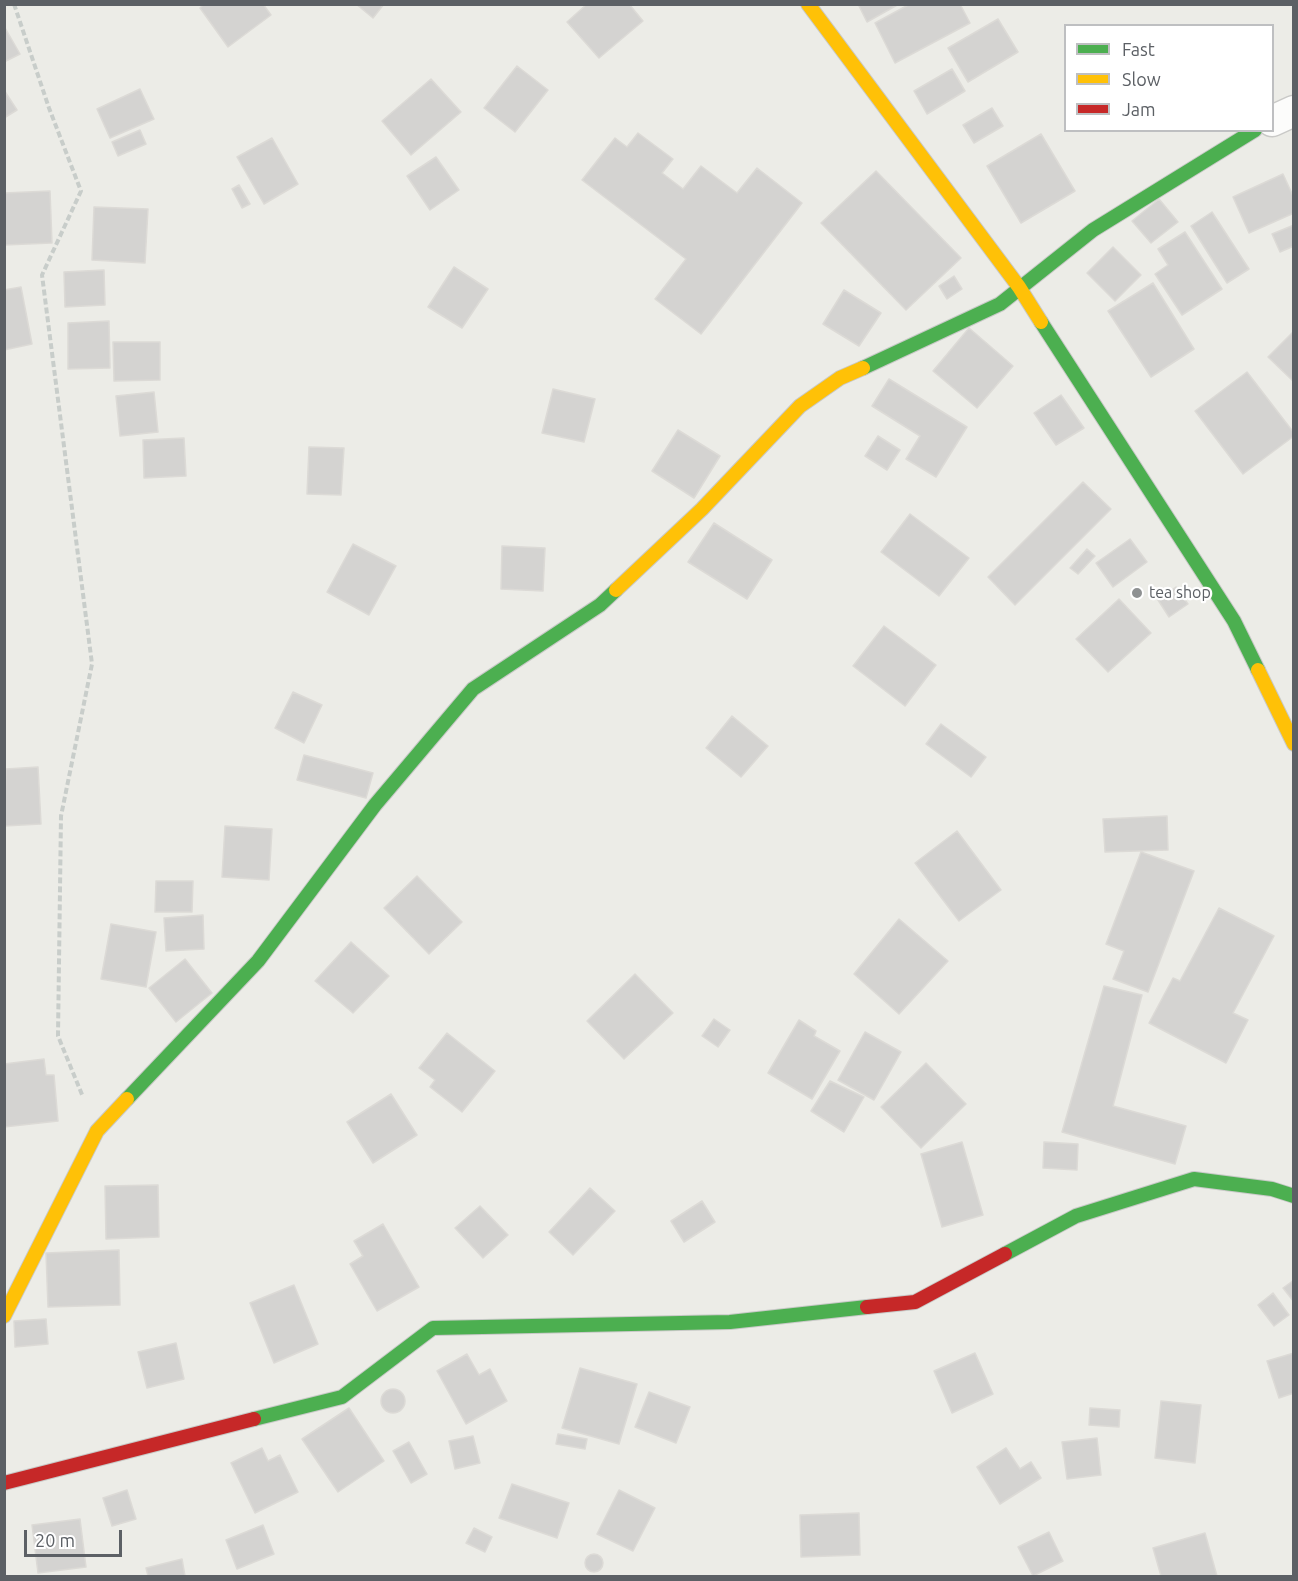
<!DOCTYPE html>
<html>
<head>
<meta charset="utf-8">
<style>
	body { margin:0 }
	#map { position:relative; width:1298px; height:1581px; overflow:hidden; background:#ecece7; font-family:Ubuntu,sans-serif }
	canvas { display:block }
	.frame { position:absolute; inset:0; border:6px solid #5c6065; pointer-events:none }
	.legend { position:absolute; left:1064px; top:24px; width:210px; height:108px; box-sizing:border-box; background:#fff; border:2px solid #bebfc1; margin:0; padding:8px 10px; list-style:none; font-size:18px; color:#5c6065 }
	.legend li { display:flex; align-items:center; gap:12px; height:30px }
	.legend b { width:30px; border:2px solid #bebfc1 }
	.scale { position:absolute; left:24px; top:1530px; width:98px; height:27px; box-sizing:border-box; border:3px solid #5c6065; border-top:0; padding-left:8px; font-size:18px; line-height:21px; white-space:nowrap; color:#5c6065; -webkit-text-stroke:4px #fff; paint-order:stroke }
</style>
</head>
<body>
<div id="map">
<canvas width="1298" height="1581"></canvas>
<div class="frame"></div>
<ul class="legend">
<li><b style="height:8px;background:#4caf50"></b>Fast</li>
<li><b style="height:8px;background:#ffc107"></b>Slow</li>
<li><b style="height:8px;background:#c62828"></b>Jam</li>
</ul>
<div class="scale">20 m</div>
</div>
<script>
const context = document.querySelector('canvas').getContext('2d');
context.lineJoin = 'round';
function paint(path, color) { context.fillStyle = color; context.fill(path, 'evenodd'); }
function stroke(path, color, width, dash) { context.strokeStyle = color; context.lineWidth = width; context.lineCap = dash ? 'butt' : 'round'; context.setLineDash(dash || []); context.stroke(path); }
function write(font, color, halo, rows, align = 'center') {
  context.font = font + ' Ubuntu,sans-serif'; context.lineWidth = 4.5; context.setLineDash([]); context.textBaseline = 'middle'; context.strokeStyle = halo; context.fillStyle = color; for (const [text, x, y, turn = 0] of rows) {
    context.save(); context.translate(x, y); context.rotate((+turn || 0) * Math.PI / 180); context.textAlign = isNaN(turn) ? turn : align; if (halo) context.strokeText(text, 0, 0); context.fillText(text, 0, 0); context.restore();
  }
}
const building = new Path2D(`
	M204 4H263L271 15 228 47 200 8Z
	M356 4H384L373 18Z
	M587 4H629L643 21 599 58 567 22Z
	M858 4H899L867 22Z
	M910 4H960L970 23 895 63 875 23Z
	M998 19 1018 52 968 82 948 48Z
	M4 26 20 54 4 62Z
	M517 66 548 90 515 132 484 108Z
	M952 69 965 91 927 114 914 91Z
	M431 79 461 112 411 155 382 121Z
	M140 89 154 119 110 138 97 109Z
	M4 90 17 110 4 118Z
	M992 108 1003 126 974 143 963 125Z
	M140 130 146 144 118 156 112 142Z
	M638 133 673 159 662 173 683 189 701 166 737 193 757 168 802 203 701 334 655 299 686 259 582 180 615 138 627 147Z
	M1041 134 1075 191 1021 223 987 166Z
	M272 138 298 184 264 204 237 157Z
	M436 157 459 190 430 210 407 176Z
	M876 171 961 258 906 310 821 223Z
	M1283 174 1294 198V213L1249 233 1233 197Z
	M239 185 250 204 242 208 232 189Z
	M50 191 52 243 4 245V193Z
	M1159 199 1178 222 1151 243 1132 221Z
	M94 207 148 209 145 263 92 260Z
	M1212 212 1249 269 1227 283 1191 226Z
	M1294 225V246L1280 252 1272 234Z
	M1185 232 1222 289 1182 315 1155 274 1168 265 1158 249Z
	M1113 247 1141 275 1115 301 1087 273Z
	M454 267 488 289 462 328 428 307Z
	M104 270 105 305 65 307 64 272Z
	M954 276 962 289 947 299 939 286Z
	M1153 283 1194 349 1151 377 1108 311Z
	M21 287 32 344 4 350V290Z
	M844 290 881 313 859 346 823 324Z
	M109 321 110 368 68 369V323Z
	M969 328 1013 366 977 408 933 371Z
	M1294 331V382L1268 357Z
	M113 342H160V380L114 381Z
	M1247 372 1294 433V436L1243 474 1195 411Z
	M889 379 967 427 936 477 906 459 920 436 872 406Z
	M553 389 595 399 584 442 542 433Z
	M154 392 158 432 120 436 116 396Z
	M1061 395 1084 428 1056 445 1034 413Z
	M678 430 720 456 694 498 652 471Z
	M878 436 900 450 887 470 865 456Z
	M184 438 186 476 144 478 143 440Z
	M309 447 344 448 341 495 307 494Z
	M1083 482 1111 509 1015 605 988 577Z
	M910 514 969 558 939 596 881 552Z
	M714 523 772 560 747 599 688 562Z
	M1130 539 1147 562 1113 587 1096 563Z
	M353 544 396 566 369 615 327 592Z
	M502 546 545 548 543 591 501 589Z
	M1087 549 1095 556 1078 574 1070 568Z
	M1176 587 1188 604 1169 617 1158 600Z
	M1119 599 1151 633 1108 672 1076 639Z
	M884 626 936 665 905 706 853 666Z
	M293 692 322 705 304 743 275 728Z
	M732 716 768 746 741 777 706 748Z
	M941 724 986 757 971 777 926 744Z
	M304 755 373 773 366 798 297 780Z
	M38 767 41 824 4 826 6 769Z
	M1167 816 1168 850 1105 852 1103 819Z
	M225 826 272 829 269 880 222 877Z
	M957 831 1001 890 959 921 915 863Z
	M1141 852 1194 871 1148 992 1113 979 1124 951 1106 944Z
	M417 876 462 922 429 954 384 908Z
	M156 881H193L192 912H155Z
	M1219 908 1274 936 1233 1013 1248 1020 1226 1063 1149 1023 1173 978 1180 981Z
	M203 915 204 949 166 951 164 918Z
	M899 919 948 961 899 1014 854 974Z
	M111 924 156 932 146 987 101 979Z
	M351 942 389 976 353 1013 315 981Z
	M185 959 212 993 176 1022 149 988Z
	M635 974 673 1013 624 1059 587 1021Z
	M1104 986 1142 995 1113 1106 1186 1126 1175 1164 1062 1132Z
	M714 1019 730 1030 718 1047 702 1036Z
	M799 1020 816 1031 814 1036 840 1051 812 1099 768 1073Z
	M865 1032 901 1052 874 1100 838 1080Z
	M447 1033 495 1071 462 1112 430 1087 435 1080 419 1068Z
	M44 1059 46 1075H54L58 1121 4 1127V1064Z
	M926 1063 966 1104 921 1148 881 1107Z
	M830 1081 864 1097 844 1132 811 1111Z
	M391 1094 417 1135 373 1163 347 1122Z
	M962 1142 983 1215 942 1227 921 1154Z
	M1044 1142 1078 1144 1077 1170 1043 1168Z
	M158 1185 159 1237 106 1239 105 1186Z
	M590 1188 615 1211 573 1255 549 1232Z
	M702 1201 715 1222 684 1242 671 1221Z
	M480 1206 508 1235 483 1258 455 1228Z
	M383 1224 419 1287 377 1311 350 1264 363 1256 354 1241Z
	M119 1250 120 1305 48 1307 46 1253Z
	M1294 1280V1302L1283 1288Z
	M294 1285 318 1344 274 1363 250 1303Z
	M1273 1293 1289 1315 1274 1326 1258 1305Z
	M46 1319 48 1344 15 1347 14 1321Z
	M176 1343 184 1379 147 1388 138 1352Z
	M975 1353 993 1394 952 1413 934 1371Z
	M1294 1353V1393L1279 1398 1267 1361Z
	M467 1354 479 1375 490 1369 507 1401 466 1424 437 1371Z
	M580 1368 637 1384 619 1444 562 1428Z
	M381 1401a12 12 0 1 1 24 0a12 12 0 1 1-24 0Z
	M649 1392 690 1407 676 1443 635 1427Z
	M1161 1401 1201 1405 1195 1463 1155 1458Z
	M349 1408 384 1461 338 1492 302 1439Z
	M1090 1408 1120 1410 1119 1427 1089 1425Z
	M558 1434 587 1439 585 1449 556 1444Z
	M473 1436 480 1463 455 1469 449 1441Z
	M1097 1438 1101 1475 1067 1479 1062 1442Z
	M409 1442 427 1474 411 1483 393 1451Z
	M262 1448 268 1461 280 1455 298 1492 255 1513 231 1463Z
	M1006 1448 1020 1469 1031 1462 1041 1478 1000 1504 977 1467Z
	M512 1484 569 1503 557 1538 499 1518Z
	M127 1490 136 1519 112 1526 103 1498Z
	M619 1490 655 1508 633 1551 597 1534Z
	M859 1513 860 1555 801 1557 800 1515Z
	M80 1519 86 1567 38 1573 32 1525Z
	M263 1525 274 1554 237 1569 226 1540Z
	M474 1528 492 1537 485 1552 466 1543Z
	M1049 1532 1063 1561 1033 1576 1018 1547Z
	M1205 1533 1217 1576H1161L1153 1548Z
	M585 1563a9 9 0 1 1 18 0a9 9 0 1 1-18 0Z
	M182 1559 185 1576H148L146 1568Z`);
const path = new Path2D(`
	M14 4 49 108 81 191 42 275 92 664 61 816 58 1036 83 1097`);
const street = new Path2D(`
	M1272 121 1294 111`);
const fast = new Path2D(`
	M1041 322 1234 621 1258 670
	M863 368 1000 304 1093 230 1255 130
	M127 1099 258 961 375 805 473 689 600 605 616 590
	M1005 1254 1076 1216 1194 1179 1272 1189 1294 1196
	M254 1419 342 1397 433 1328 730 1322 867 1307`);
const slow = new Path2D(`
	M808 4 1019 287 1041 322
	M616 590 702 509 800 406 840 378 863 368
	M1258 670 1294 744
	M4 1316 97 1131 127 1099`);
const jam = new Path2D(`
	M867 1307 915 1302 1005 1254
	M4 1483 254 1419`);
const markers = [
	[1137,593,6,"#8e9192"]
];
const poiNames = [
	["tea shop",1149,593]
];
paint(building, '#d4d3d1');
stroke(building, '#dcdad6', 1.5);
stroke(street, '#c9c9c7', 33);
stroke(fast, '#c8c9c7', 16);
stroke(slow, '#c8c9c7', 16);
stroke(jam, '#c8c9c7', 16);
stroke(path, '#c8cdca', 4, [6, 3]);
stroke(street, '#fcfcfb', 30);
stroke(fast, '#4caf50', 14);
stroke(slow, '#ffc107', 14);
stroke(jam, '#c62828', 14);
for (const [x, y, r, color] of markers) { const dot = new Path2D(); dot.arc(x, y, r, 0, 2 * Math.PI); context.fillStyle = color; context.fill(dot); stroke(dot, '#fff', 2); }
write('16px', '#5c6065', '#fff', poiNames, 'left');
</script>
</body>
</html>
